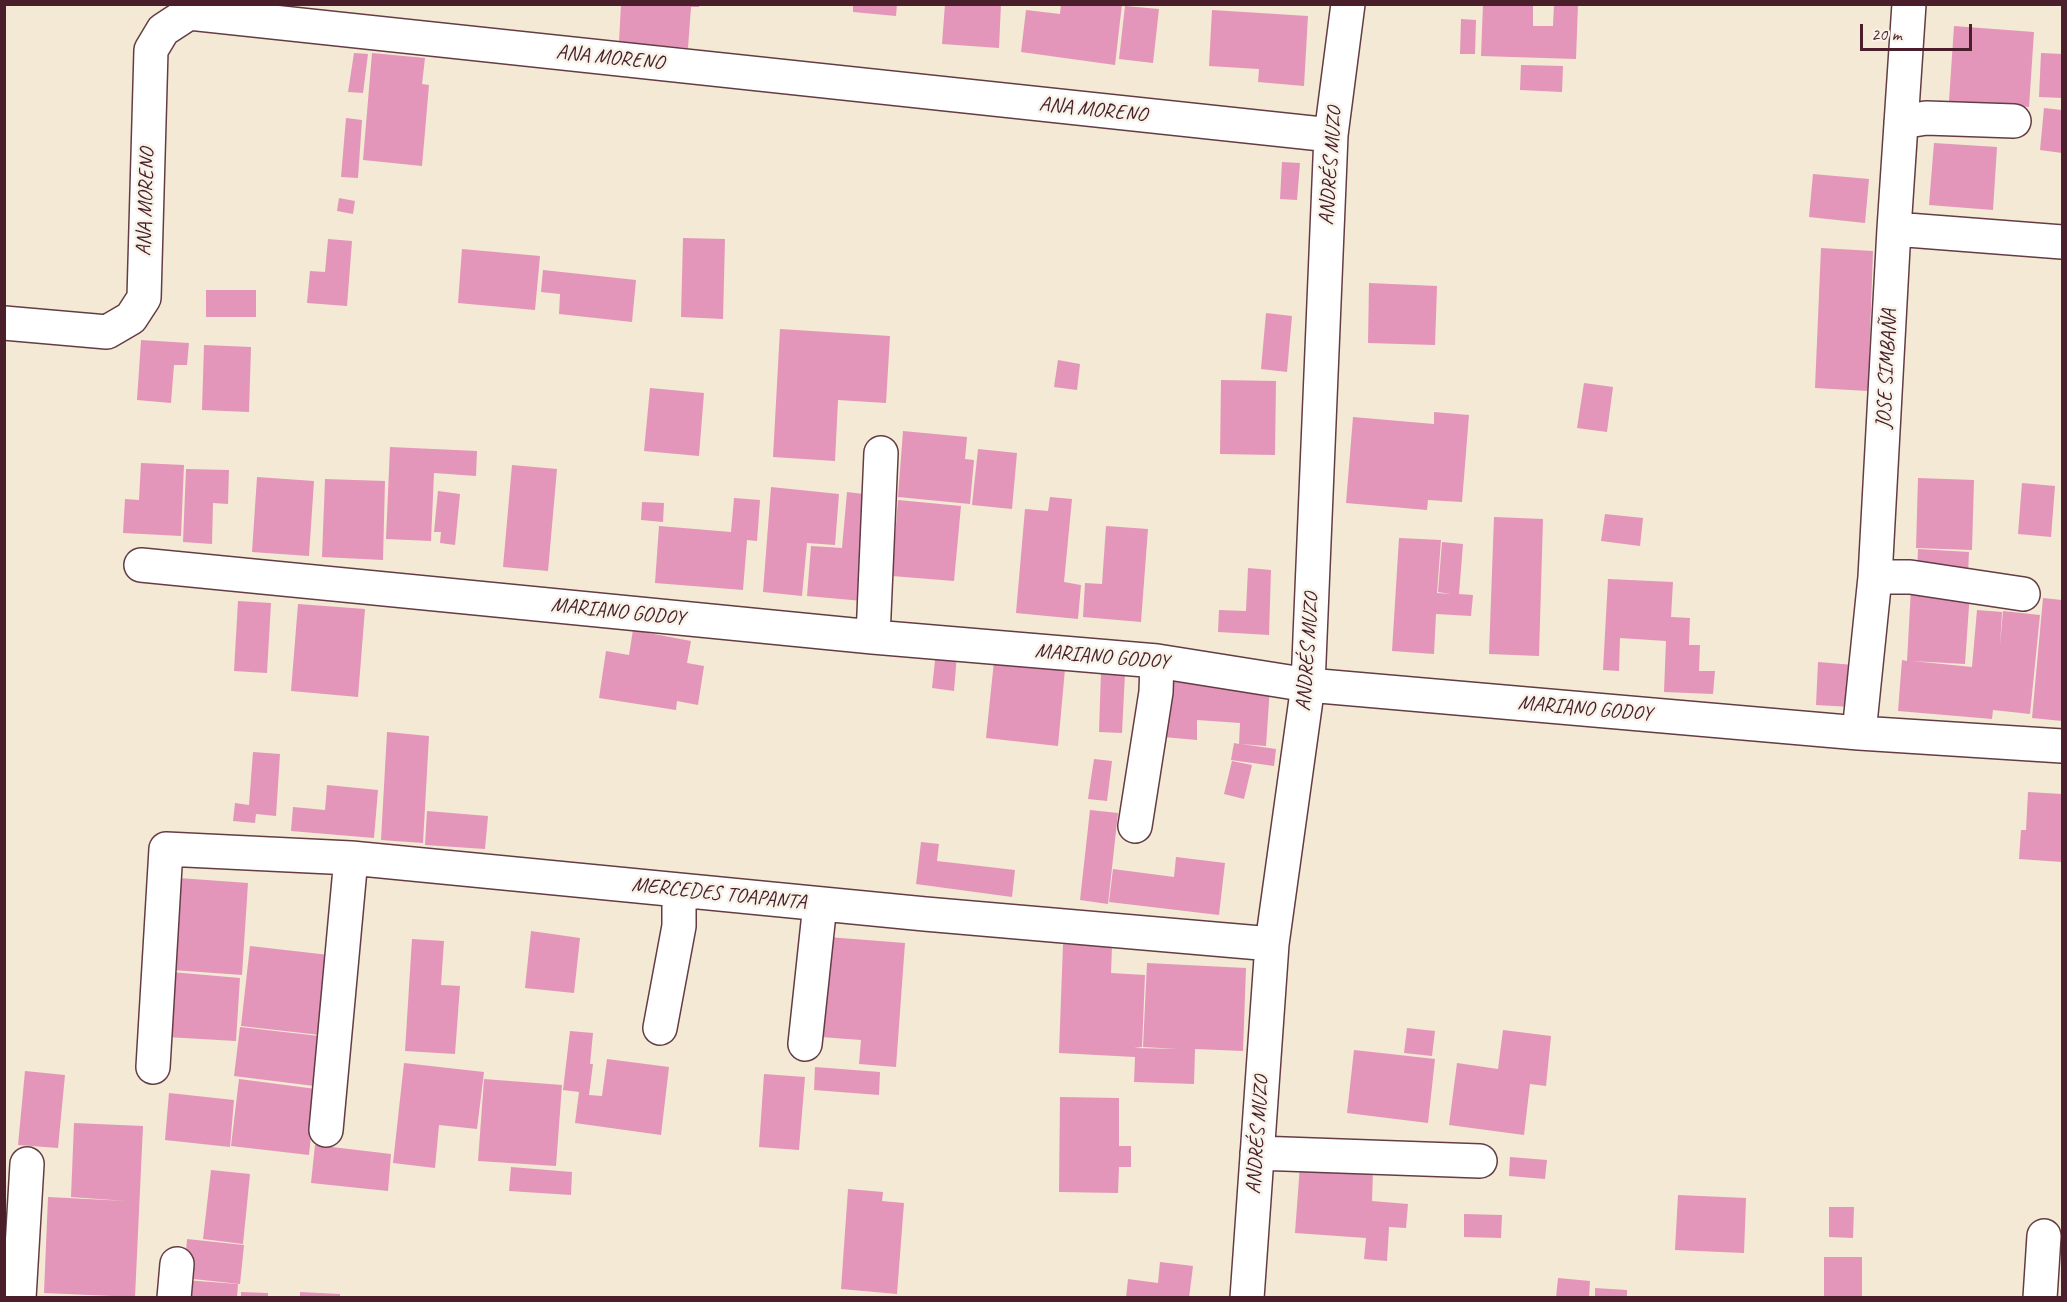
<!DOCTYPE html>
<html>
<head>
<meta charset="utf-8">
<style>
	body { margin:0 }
	#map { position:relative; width:2067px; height:1302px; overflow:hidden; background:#f4e9d4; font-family:Caveat,sans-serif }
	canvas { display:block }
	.frame { position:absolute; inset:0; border:6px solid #4a1f2b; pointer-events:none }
	.scale { position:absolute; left:1860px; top:24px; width:112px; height:27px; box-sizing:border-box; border:3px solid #4a1f2b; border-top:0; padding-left:8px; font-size:18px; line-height:21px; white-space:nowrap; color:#4a1f2b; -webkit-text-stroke:4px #f7f3e8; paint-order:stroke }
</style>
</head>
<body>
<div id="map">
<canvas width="2067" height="1302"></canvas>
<div class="frame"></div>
<div class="scale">20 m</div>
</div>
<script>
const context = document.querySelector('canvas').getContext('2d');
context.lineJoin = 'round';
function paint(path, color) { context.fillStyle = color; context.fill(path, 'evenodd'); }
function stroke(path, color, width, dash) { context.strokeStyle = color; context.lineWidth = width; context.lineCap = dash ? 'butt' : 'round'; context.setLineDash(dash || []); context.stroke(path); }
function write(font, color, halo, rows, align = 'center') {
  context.font = font + ' Caveat,sans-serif'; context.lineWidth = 5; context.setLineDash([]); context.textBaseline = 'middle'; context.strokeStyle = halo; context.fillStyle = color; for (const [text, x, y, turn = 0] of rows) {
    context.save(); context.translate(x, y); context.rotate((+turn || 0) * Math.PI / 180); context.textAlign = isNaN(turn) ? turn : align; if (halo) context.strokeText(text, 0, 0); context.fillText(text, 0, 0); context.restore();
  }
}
const building = new Path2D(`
	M621 4H699V7H691L688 48 619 42Z
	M853 4H897L896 16 853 12Z
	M945 4H1001L999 48 942 44Z
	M1061 4H1122L1115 65 1021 52 1026 10 1060 14Z
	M1483 4H1533V26H1553L1554 4H1578L1576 59 1481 56Z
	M1125 6 1159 9 1153 63 1119 59Z
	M1212 10 1308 16 1304 86 1258 82 1259 69 1209 66Z
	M1461 19 1476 20 1475 54H1460Z
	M1954 26 2034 32 2029 107 1949 101Z
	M354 53 368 54 363 93 348 92Z
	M372 53 425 58 422 84 429 85 422 166 363 160Z
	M2041 53 2062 54V98L2039 97Z
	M1521 65 1563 66 1562 92 1520 90Z
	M2044 108 2062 110V153L2040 150Z
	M346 118 362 120 358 178 341 177Z
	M1934 143 1997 147 1993 210 1929 205Z
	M1282 162 1300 163 1297 200 1280 199Z
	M1813 174 1869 179 1865 223 1809 217Z
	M339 198 355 201 353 214 337 211Z
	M683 238 725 239 723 319 681 317Z
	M328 239 352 241 347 306 307 303 310 271 325 272Z
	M1821 248 1873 251 1868 391 1815 388Z
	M462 249 540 256 535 310 458 303Z
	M543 270 636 280 632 322 559 314 560 294 541 292Z
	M1369 283 1437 286 1435 345 1368 343Z
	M206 290H256V317H206Z
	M1266 313 1292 316 1287 372 1261 369Z
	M780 329 890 336 886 403 838 400 835 461 773 457Z
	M141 340 189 343 187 365H174L171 403 137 400Z
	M204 345 251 347 249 412 202 410Z
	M1058 360 1080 364 1077 390 1054 387Z
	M1221 380 1276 381 1275 455 1220 454Z
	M1584 383 1613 387 1607 432 1577 428Z
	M650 388 704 393 699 456 644 451Z
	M1434 412 1469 415 1462 502 1428 500 1427 510 1346 503 1353 417 1434 424Z
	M903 431 967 437 965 459 974 460 970 504 898 497Z
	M390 447 477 451 476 476 434 473 431 541 386 539Z
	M978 449 1017 453 1012 509 972 505Z
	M141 463 184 465 181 536 123 533 125 499 139 500Z
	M512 465 557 469 548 571 503 567Z
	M186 469 229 470 228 504 213 503 212 544 183 542Z
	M257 477 314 481 309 556 252 552Z
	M1918 478 1974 480 1972 550 1916 548Z
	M325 479 385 481 383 560 322 557Z
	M2022 483 2055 486 2051 537 2018 534Z
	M771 487 839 494 835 545 807 543 802 596 763 592Z
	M438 491 460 494 455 545 440 543 441 532H434Z
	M847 492 872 495 863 601 807 596 811 546 842 548Z
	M1050 497 1072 499 1064 582 1081 585 1078 619 1016 613 1025 509 1048 511Z
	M734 498 760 500 757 541 747 540 743 590 655 583 659 526 731 532Z
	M898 500 961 506 954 581 892 576Z
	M642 502 664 503 663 522 641 520Z
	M1605 514 1643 518 1640 546 1601 541Z
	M1494 517 1543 519 1539 656 1489 654Z
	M1106 526 1148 529 1141 622 1083 617 1085 583 1102 584Z
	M1399 538 1441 540 1437 593 1451 594 1438 592 1442 542 1463 544 1459 594 1473 595 1471 616 1436 614 1434 654 1392 651Z
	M1918 549 1969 552 1968 575 1917 572Z
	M1248 568 1271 570 1269 635 1218 632 1219 610 1246 611Z
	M1608 579 1673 582 1671 617 1690 618 1689 645H1700L1699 671H1715L1713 694 1664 692 1666 641 1620 638 1619 671 1603 670Z
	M1911 588 1970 592 1965 664 1912 661 1972 667 1977 610 2002 612 2000 646 2003 611 2040 615 2030 714 1993 710 1992 719 1898 711 1902 660 1907 661Z
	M2043 598 2062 600V721L2032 718Z
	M238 601 271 603 267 673 234 671Z
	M298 604 365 609 358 697 291 691Z
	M633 630 691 641 687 663 704 666 698 705 677 701 676 710 599 698 606 651 629 655Z
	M936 652 957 654 954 691 932 688Z
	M994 661 1065 669 1058 746 986 738Z
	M1818 662 1854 665 1852 707 1816 705Z
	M1101 672 1125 673 1122 733 1099 732Z
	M1167 679 1270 687 1266 746 1241 744 1276 749 1274 766 1231 760 1234 743 1239 744 1240 723 1197 720V740L1163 737Z
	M387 732 429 736 423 843 381 840Z
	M253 752 280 754 276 816 256 814 255 823 233 821 235 803 249 805Z
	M1094 759 1112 761 1107 801 1088 799Z
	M1232 761 1252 765 1244 799 1224 794Z
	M327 785 378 790 374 838 291 831 293 807 325 810Z
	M2028 792 2062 794V862L2019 859 2021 830H2026Z
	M1090 810 1118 813 1108 904 1080 900Z
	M427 811 488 816 485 849 425 845Z
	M921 842 939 844 937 861 1015 870 1012 897 916 884Z
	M1176 857 1225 863 1219 915 1109 902 1113 869 1174 877Z
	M179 878 248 883 242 975 173 970Z
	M531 931 580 938 574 993 525 988Z
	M828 937 905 943 896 1067 859 1064 861 1040 821 1037Z
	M412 939 444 941 441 985 460 986 455 1054 405 1051Z
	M1063 944 1112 946 1111 973 1145 975 1142 1047 1134 1048 1178 1049 1143 1047 1147 963 1246 968 1243 1051 1195 1049 1194 1084 1134 1082 1135 1057 1059 1053Z
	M250 946 329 955 320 1035 241 1026Z
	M171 972 240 978 236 1041 166 1037Z
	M240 1027 319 1036 314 1086 234 1076Z
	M1407 1028 1435 1031 1432 1056 1404 1053Z
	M1503 1030 1551 1036 1546 1086 1530 1084 1524 1135 1449 1125 1457 1063 1498 1069Z
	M570 1031 593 1033 590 1064H593L589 1095 602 1096 607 1059 669 1067 661 1135 575 1123 579 1092 563 1090Z
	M1354 1050 1435 1059 1428 1123 1347 1113Z
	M404 1063 484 1072 477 1129 439 1125 435 1168 393 1163Z
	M815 1067 880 1072 879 1095 814 1090Z
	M25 1071 65 1075 58 1148 18 1145Z
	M764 1074 805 1077 799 1150 759 1147Z
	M239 1079 316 1089 309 1155 231 1146Z
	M484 1079 562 1085 556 1166 478 1161Z
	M169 1093 234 1100 230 1147 165 1140Z
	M1060 1097 1119 1098V1146H1131V1167H1119L1118 1193 1059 1192Z
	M74 1123 143 1126 135 1297 44 1293 48 1197 126 1201 71 1197Z
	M315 1145 391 1154 388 1191 311 1183Z
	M1510 1157 1547 1160 1545 1179 1509 1176Z
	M1300 1165 1373 1170 1372 1201 1408 1204 1406 1228 1389 1227 1387 1261 1364 1259 1366 1238 1295 1233Z
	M511 1167 572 1172 571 1195 509 1191Z
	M211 1170 250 1174 243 1244 203 1239Z
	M848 1189 883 1192 882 1201 904 1203 897 1294 841 1289Z
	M1678 1195 1746 1198 1744 1253 1675 1250Z
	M1829 1207H1854L1853 1238 1829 1237Z
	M1464 1214 1502 1215 1501 1238 1464 1237Z
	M187 1239 244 1245 240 1284 184 1278Z
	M1824 1257H1862V1298H1824Z
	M1160 1262 1193 1266 1189 1298H1126L1128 1279 1158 1283Z
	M1558 1278 1590 1281 1589 1298H1556Z
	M184 1280 238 1284 237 1298H183Z
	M1595 1288 1627 1290V1298H1595Z
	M241 1292 268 1293V1298H241Z
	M300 1292 340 1294V1298H300Z`);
const minor = new Path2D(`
	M1901 122 1926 118 2014 121
	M1894 229 2062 242
	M4 323 107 332 131 318 144 298 151 50 163 30 189 13 1331 135
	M141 565 873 637 1157 661 1308 685 1859 733 2062 746
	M1875 577H1910L2023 594
	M873 637 881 453
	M1859 733 1875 577 1894 229 1909 4
	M1135 826 1156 692 1157 661
	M660 1028 679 926V891
	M805 1044 820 904
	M153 1067 166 849 351 858 925 914 1272 944
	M326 1130 351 858
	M1257 1153 1480 1161
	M19 1298 27 1164
	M174 1298 177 1264
	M1247 1298 1272 944 1308 685 1331 135 1348 4
	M2040 1298 2044 1236`);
const streetNames = [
	["ANA MORENO",610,58,6],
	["ANA MORENO",1093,110,6],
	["ANDRÉS MUZO",1331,166,-86],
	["ANA MORENO",146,202,-88],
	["JOSE SIMBAÑA",1887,369,-87],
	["MARIANO GODOY",618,612,6],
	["ANDRÉS MUZO",1308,652,-86],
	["MARIANO GODOY",1102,657,5],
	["MARIANO GODOY",1585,709,5],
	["MERCEDES TOAPANTA",719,894,6],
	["ANDRÉS MUZO",1258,1135,-86]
];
paint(building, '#e396ba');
stroke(minor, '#643d44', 36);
stroke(minor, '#fff', 33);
write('21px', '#4a1f2b', '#f7f3e8', streetNames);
</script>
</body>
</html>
